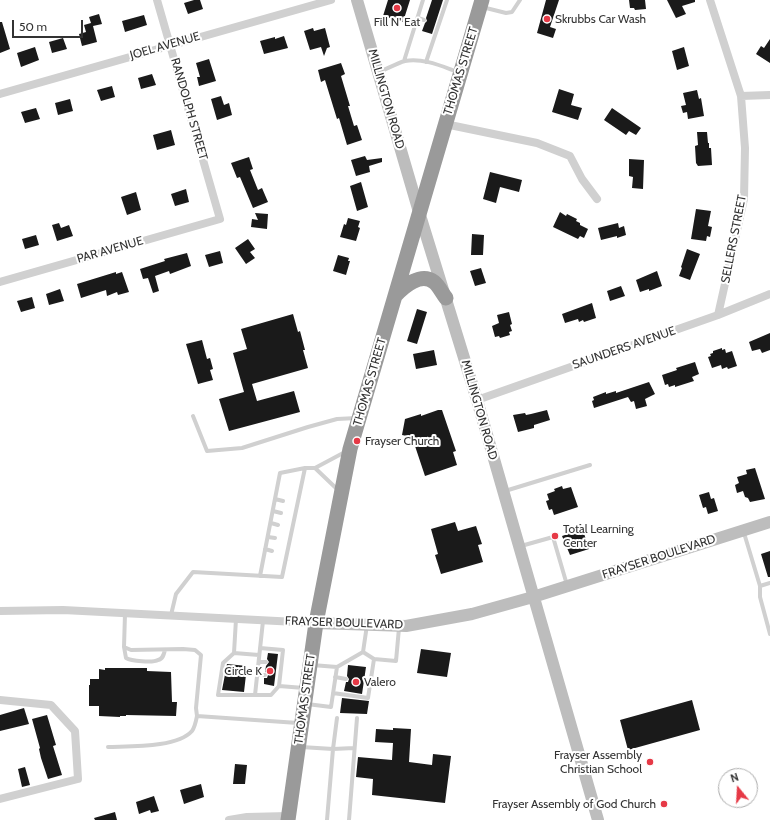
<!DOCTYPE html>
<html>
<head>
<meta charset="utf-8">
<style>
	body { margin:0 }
	#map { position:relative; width:770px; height:820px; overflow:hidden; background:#fff; font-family:Cabin,sans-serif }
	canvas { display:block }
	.north { position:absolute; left:718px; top:768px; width:40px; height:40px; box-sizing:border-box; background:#fff; border:1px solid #adadad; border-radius:50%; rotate:342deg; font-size:11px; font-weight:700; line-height:16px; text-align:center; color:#333 }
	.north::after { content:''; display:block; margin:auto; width:14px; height:18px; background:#e63946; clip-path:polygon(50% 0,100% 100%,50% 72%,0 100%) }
	.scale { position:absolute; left:12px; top:20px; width:71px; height:18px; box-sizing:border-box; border:2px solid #333; border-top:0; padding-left:5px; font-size:12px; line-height:14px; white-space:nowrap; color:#333; -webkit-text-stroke:3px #fff; paint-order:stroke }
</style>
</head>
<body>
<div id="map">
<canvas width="770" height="820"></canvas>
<div class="north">N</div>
<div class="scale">50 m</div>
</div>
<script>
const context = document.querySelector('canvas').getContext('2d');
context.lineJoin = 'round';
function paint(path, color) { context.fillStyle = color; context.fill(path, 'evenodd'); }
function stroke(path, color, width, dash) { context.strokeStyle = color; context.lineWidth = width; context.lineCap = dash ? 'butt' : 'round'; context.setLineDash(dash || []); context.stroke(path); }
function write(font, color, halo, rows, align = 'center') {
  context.font = font + ' Cabin,sans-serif'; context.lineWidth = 4; context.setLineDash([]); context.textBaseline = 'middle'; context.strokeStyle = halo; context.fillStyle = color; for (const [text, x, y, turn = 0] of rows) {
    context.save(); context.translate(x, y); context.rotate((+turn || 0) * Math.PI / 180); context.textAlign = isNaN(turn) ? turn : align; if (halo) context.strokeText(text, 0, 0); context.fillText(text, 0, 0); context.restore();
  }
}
const building = new Path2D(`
	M194 0H200L203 9 188 14 184 3Z
	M388 0H410L403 22 383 16Z
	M432 0H443L432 34 422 31 425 23 427 21 426 18Z
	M546 0H559L550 27 556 29 553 38 537 33Z
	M629 0H645L646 9 635 10 634 8H630Z
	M667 0H695V2L682 6 686 14 676 18Z
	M99 14 102 24 93 26 97 42 82 46 79 34 86 32 84 25 91 23 89 17Z
	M144 15 147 25 125 32 122 21Z
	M0 22H2L10 49 0 53Z
	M313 28 314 31 325 28 330 47 327 48 324 56 321 47 310 50 304 31Z
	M284 36 288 48 264 54 260 41 275 37V39Z
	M63 38 67 49 52 53 49 42Z
	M770 39V63L756 54 761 46 764 48Z
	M35 47 39 60 21 67 17 53Z
	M684 47 689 66 677 70 672 51Z
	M209 59 216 81 199 86 197 77H200L196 63Z
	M341 63 345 74 341 76 350 106H348L354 126 357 125 362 140 347 145 339 118 337 119 325 80 321 82 318 70Z
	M152 74 156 85 141 89 138 78Z
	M112 86 115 97 101 101 97 90Z
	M559 89 574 94 571 105 582 108 578 120 552 112Z
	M697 90 699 99 701 98 704 116 688 119 687 112 683 113 681 106 686 105 683 93Z
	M221 96 224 105 229 103 232 115 217 120 211 99Z
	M70 99 73 111 58 115 55 103Z
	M36 108 40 119 25 123 21 112Z
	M612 108 641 128 636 135 629 131 626 135 604 120Z
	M171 130 175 145 157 150 153 135Z
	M697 132H707L708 143H709V148H711L712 165 698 166 696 163 695 146 698 145Z
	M365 156 367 160 382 158V162L369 166 370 172 356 176 351 160Z
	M249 157 253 169 250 170 258 190 262 188 268 202 253 208 240 177 237 178 231 163Z
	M629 159 644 160 643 189 632 188 633 177 629 176Z
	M490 172 522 180 519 192 500 187 496 203 483 199Z
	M361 182 368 207 357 211 350 186Z
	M186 189 189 202 175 206 171 194Z
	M136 192 141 210 127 215 121 197Z
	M696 209 711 211 708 226 712 227 710 237 707 236 706 241 691 239Z
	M560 212 566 216 567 214 577 219 576 221 580 223V225L588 229 584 238 580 236 578 239 553 227Z
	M255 213 268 214 267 229 251 227 252 219 258 220Z
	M348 218 360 221 358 227 360 228 356 241 340 237 344 224 346 225Z
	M59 223 61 228 69 225 73 236 57 241 52 225Z
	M618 223 619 228 624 226 626 235 617 238V236L601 240 598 228Z
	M472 234 484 235 483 255H471Z
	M36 235 39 245 25 249 22 239Z
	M248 239 255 249 250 252 255 258 246 264 235 248Z
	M687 249 700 254 690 280 679 276 682 268 681 267Z
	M220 251 223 263 209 267 205 255Z
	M187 253 191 266 170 274 169 271 155 276 159 291 153 293 148 278 143 279 140 269 165 261 164 259Z
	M338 255 349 258 348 261H350L346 275 333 271Z
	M481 268 486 283 475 286 470 271Z
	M657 271 662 286 649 291V289L640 292 636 280Z
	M116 272V274L122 272 129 292 118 295 117 292 107 296 106 290 81 298 77 284Z
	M621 286 625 296 610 301 607 291Z
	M60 289 64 301 49 305 46 294Z
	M32 297 35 308 21 312 17 301Z
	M592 303 596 318 584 322 583 320 579 322 578 319 565 323 562 314Z
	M417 309 427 312 417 344 407 341Z
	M509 312 512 324 510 325 512 331 509 332 510 335 500 338 499 336 495 337 492 326 499 323 497 315Z
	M293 314 298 332 300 331 305 350H303L308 368 252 384 257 401 294 391 300 412 229 431 219 399 244 392 233 353 247 349 241 329Z
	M770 333V350L762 353 760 349 752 351 749 342Z
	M202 340 207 359 210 358 213 369 210 370 213 380 198 384 186 344Z
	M722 348V350L725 349 726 353 732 351 737 366 728 369 727 367 722 369 721 365 712 368 708 357 711 356 710 354 713 353V351Z
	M434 350 437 365 416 369 413 354Z
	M695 362 699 374 692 377 694 381 675 387V385L669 387 668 384 665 385 662 375 677 370 676 368Z
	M649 382 655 394 645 399 647 406 636 409 634 401 631 402 628 397 594 408 592 401 594 400 593 397 606 392V394L616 391V393Z
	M438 410H442L456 451 453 452 457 465 425 476 412 437 402 435 405 419 421 414V416Z
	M547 410 550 420 534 425V428L518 432 513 415 525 413 526 415 531 414Z
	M755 468 765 499 750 502 748 498 745 497 743 491 737 493 735 485 739 483 737 477 747 474 746 470Z
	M562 486 563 489 571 487 578 507 554 515 552 509 549 510 546 501 549 500 547 494 555 491 554 489Z
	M709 492 711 499 714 498 718 511 708 514 706 507 703 508 699 495Z
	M455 522 458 531 476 526 482 544 478 545 483 562 441 574 435 555 438 554 431 529Z
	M581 524 589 549 570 555 562 536 568 534 566 529Z
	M770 551V577H768L761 554Z
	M421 649 451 653 447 677 417 673Z
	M268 653 278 654 274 686 264 684V678H267L268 675V673L265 672 266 666 269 662 267 659Z
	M227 664 247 666 244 692 222 690Z
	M348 665 366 667 362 694 344 691 346 682H348L349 679 347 676Z
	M105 668H147V671L171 672 172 702H177L176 716 126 715V716H120V717L99 716V706H89V685H90V679H99V669L105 670Z
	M342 698 369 701 367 714 340 713Z
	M692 700 700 730 628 750 620 720Z
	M24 708 29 724 0 731V715Z
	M47 715 56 745 53 746 62 775 48 779 41 758 39 749 40 748 32 719Z
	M393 728 411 729 409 762 432 765 433 754 451 756 445 803 372 795 373 779 356 777 358 757 392 760 393 743 375 742 376 729 393 730Z
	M235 764 247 765 245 784H233Z
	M25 767 30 785 22 787 18 769Z
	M201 784 204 797 184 804 180 790Z
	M154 796 159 811 151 813 150 810 139 814 136 802Z
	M115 812 117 820H95L94 818Z`);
const lane = new Path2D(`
	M482 7 506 13 512 12 520 0
	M418 18 424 20
	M404 61 423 0
	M426 62 447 0
	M379 72C387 69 397 63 405 61 424 58 441 66 458 72
	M193 416 207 451 242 448 308 427 337 419 357 418
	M315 468 338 490
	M505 491 590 465
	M275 499 283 501
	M273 511 281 513
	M271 523 278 525
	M744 533 760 586 770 583
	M268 537 275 538
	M521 546 553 537 567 585
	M265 549 272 551
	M260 576 280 473 305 468
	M760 586V597L770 634
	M125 614 124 647 131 650 183 649 195 650 201 655 196 708 197 716 298 723
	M171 615 176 594 193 572 282 577 305 468H315L345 452
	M236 619 234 653 223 663 218 695H271L279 686 304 688
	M124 647 126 658C131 661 153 663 158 660 163 659 164 654 165 650
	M260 648 283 650 279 686
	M234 653 259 655
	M374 659 396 661 399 628
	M259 662H266
	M337 667 363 652 367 625
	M257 675H265
	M335 677 346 679
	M333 693 368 698 374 659 363 652
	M255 695 263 621
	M307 704 331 707 337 667 312 665
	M108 747C130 746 177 748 192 731 195 727 196 721 197 716
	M301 747 333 749 337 718
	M327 820 333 749 354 748
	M349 820 357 718`);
const street = new Path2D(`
	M710 0 741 96 745 148 744 199 718 315
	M0 94 331 0
	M741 96 770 95
	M445 124 537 143 570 156 582 179 597 199
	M0 282 220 219 157 0
	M477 400 718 315 770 294
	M0 611 63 610 316 623
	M0 700 51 705 75 731 78 779 0 799
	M229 820 247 817 288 816`);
const secondary = new Path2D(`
	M357 0 419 212 477 400 598 820
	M316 623 406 626 472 614 533 597 770 522`);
const highway = new Path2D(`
	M395 296C404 286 421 272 434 282 439 286 442 293 446 298
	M288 820 316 623 350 449 482 0`);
const markers = [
	[397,8,4,"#e63946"],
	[547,19,4,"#e63946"],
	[357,441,4,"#e63946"],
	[555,536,4,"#e63946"],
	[270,671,4,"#e63946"],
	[356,682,4,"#e63946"],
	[650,762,4,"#e63946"],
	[664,804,4,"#e63946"]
];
const poiNames = [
	["Skrubbs Car Wash",555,19],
	["Fill N' Eat",397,22,"center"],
	["Frayser Church",365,441],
	["Total Learning",563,529],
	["Center",563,543],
	["Circle K",262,671,"right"],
	["Valero",364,682],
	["Frayser Assembly",642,755,"right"],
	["Christian School",642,769,"right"],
	["Frayser Assembly of God Church",656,804,"right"]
];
const streetNames = [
	["JOEL AVENUE",165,46,-16],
	["THOMAS STREET",461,71,-73],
	["MILLINGTON ROAD",386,99,74],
	["RANDOLPH STREET",189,109,74],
	["SELLERS STREET",734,239,-79],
	["PAR AVENUE",110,250,-16],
	["SAUNDERS AVENUE",624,348,-19],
	["THOMAS STREET",370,382,-74],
	["MILLINGTON ROAD",479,410,74],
	["FRAYSER BOULEVARD",659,557,-18],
	["FRAYSER BOULEVARD",344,623,2],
	["THOMAS STREET",305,699,-82]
];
paint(building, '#1a1a1a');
stroke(lane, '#d0d0d0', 4);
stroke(street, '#d0d0d0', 8);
stroke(secondary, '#bdbdbd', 12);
stroke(highway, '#9a9a9a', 15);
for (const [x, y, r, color] of markers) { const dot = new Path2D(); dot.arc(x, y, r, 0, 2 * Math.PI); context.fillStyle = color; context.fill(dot); stroke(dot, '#fff', 1.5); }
write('12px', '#333', '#fff', poiNames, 'left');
write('12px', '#333', '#fff', streetNames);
</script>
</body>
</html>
